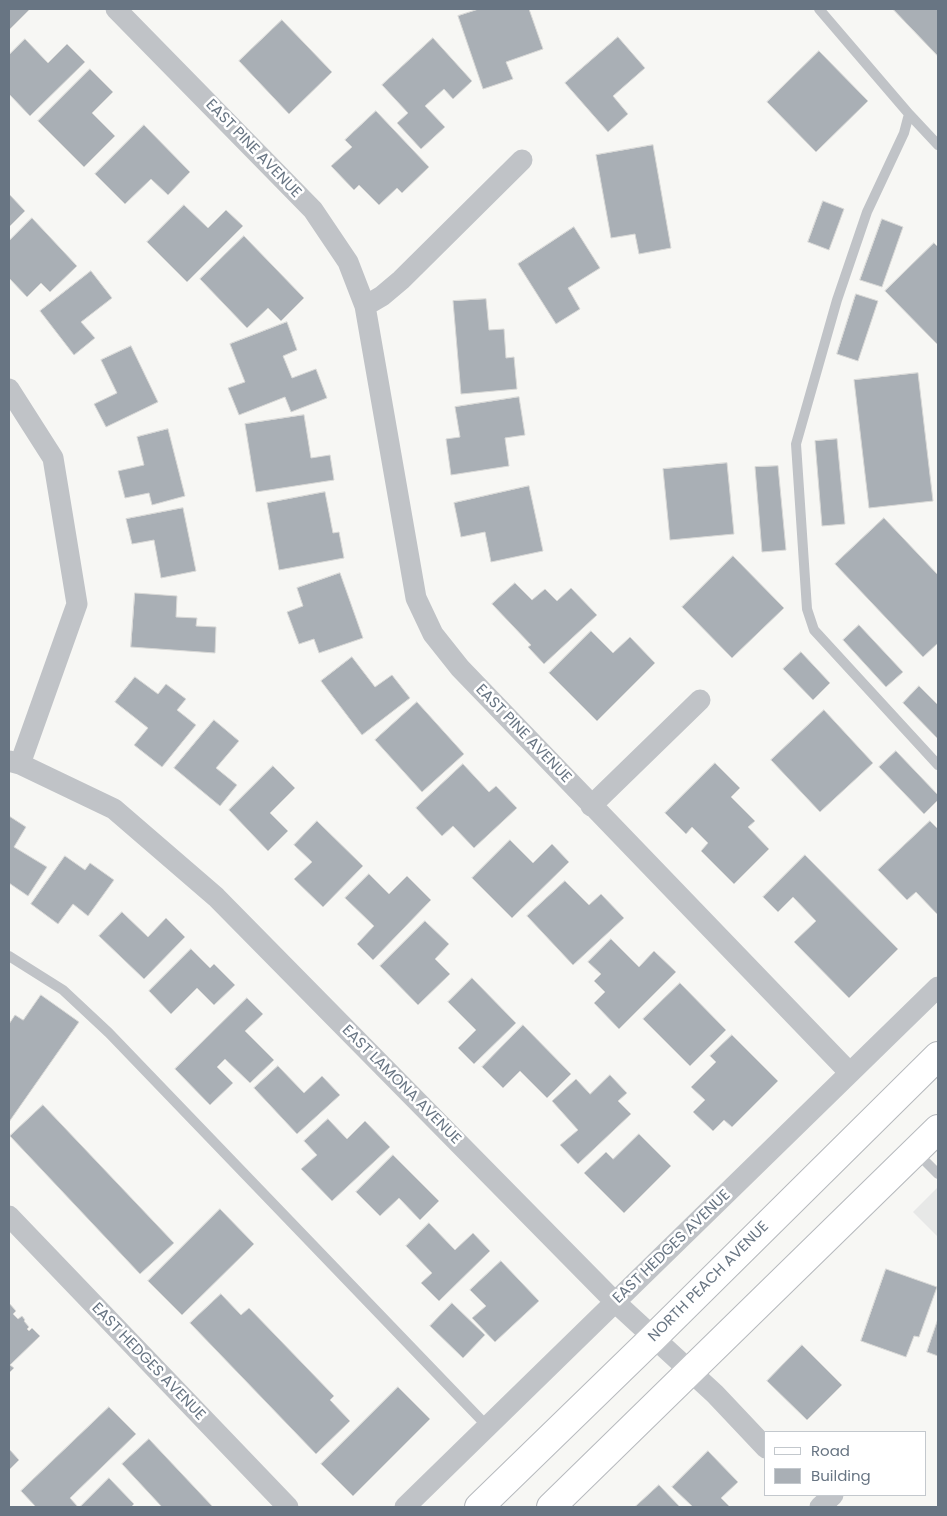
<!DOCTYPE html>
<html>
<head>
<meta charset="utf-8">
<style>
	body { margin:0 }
	#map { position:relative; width:947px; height:1516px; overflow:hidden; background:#f7f7f4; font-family:Poppins,sans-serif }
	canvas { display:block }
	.frame { position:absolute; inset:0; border:10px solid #687583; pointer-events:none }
	.legend { position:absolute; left:764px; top:1431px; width:162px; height:65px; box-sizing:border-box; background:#fff; border:1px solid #c3c8cd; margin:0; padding:6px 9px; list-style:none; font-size:15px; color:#687583 }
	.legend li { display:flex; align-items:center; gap:10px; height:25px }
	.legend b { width:25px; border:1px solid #c3c8cd }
</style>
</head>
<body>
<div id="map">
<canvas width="947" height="1516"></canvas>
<div class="frame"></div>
<ul class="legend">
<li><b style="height:6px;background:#fff"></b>Road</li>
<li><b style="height:14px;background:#a9afb5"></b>Building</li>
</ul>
</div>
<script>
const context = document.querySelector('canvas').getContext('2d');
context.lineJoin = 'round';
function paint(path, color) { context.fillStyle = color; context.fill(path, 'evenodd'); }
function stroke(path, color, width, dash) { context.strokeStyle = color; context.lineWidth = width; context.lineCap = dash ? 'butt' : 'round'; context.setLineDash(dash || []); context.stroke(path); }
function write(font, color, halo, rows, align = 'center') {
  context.font = font + ' Poppins,sans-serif'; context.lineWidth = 5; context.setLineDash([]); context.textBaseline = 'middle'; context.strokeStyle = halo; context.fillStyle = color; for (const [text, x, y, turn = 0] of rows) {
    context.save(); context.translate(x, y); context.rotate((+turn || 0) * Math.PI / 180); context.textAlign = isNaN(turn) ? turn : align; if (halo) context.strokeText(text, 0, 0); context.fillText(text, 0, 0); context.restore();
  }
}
const built = new Path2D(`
	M938 1187V1237L913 1212Z`);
const building = new Path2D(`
	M9 9H30L9 30Z
	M479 9H529L543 49 506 62 513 79 483 89 458 16Z
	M893 9H938V56Z
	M282 20 332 72 289 114 239 61Z
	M618 37 645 68 613 96 628 114 608 132 565 83Z
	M433 38 472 81 453 99 444 89 425 106 445 127 421 149 397 123 408 113 382 85Z
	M25 39 48 63 67 44 85 62 30 116 9 94V55Z
	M819 51 868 101 816 152 767 102Z
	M90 69 113 92 92 113 115 136 84 167 38 121Z
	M376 111 429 167 402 193 397 188 379 205 359 185 354 190 331 166 352 147 345 140Z
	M144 125 190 172 168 195 151 179 125 204 95 174Z
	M653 145 671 248 639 254 635 234 611 238 596 155Z
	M9 194 25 211 9 227Z
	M823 201 844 209 829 250 808 242Z
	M184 205 208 228 226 210 243 226 187 282 147 242Z
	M32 218 77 266 50 292 41 283 27 297 9 278V241Z
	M882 219 903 227 882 287 860 280Z
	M574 227 600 268 568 288 580 309 556 324 518 264Z
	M244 236 304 298 281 321 268 308 247 328 200 279Z
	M934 243 938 247V345L885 291Z
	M91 271 112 298 81 322 95 338 74 355 40 311Z
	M856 294 878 301 858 361 837 354Z
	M486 299 489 330 504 329 506 358 514 357 517 389 461 394 453 301Z
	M287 322 297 350 283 356 292 378 316 369 327 398 291 412 285 397 239 415 228 388 245 382 230 344Z
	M131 346 158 402 106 427 94 404 117 393 101 360Z
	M918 373 933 501 869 508 854 380Z
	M519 397 525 435 505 438 509 466 451 475 446 439 460 437 455 407Z
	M304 415 311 458 330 455 334 480 256 492 245 424Z
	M168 429 185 496 152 505 149 493 125 498 118 471 144 465 137 437Z
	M837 439 845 524 822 526 815 441Z
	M727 463 734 534 670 540 663 469Z
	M778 466 786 550 762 552 755 467Z
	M529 486 543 551 491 562 485 532 461 537 454 503Z
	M325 492 333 533 339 532 344 558 279 570 267 503Z
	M183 508 196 571 161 578 154 540 132 544 126 519Z
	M884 518 938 575V643L923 657 835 564Z
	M733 556 784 608 732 658 682 607Z
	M340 573 363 638 319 653 314 639 299 644 287 612 303 606 297 588Z
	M515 583 532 600 545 589 557 601 571 588 597 615 544 664 528 647 531 645 492 604Z
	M135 593 177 596 176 617 197 618 196 626 216 627 215 653 131 647Z
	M859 625 903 672 886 687 843 640Z
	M591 631 613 653 630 637 655 663 597 721 549 673Z
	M801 652 830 683 813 700 783 669Z
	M352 657 375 687 392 675 410 698 362 735 321 681Z
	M135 677 158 694 166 684 186 699 177 710 196 725 162 767 134 745 148 728 115 702Z
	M919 686 938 705V739L903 703Z
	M417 702 464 754 422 792 375 740Z
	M824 710 873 763 820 812 771 760Z
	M214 720 239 741 216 768 237 785 220 806 174 768Z
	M896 751 938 795V800L924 814 879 767Z
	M715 763 740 788 731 797 755 821 748 827 769 849 734 884 701 851 708 843 692 827 686 834 665 813Z
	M463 764 489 792 496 786 517 808 474 848 453 826 442 836 416 808Z
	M273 766 295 788 270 813 288 831 268 851 229 810Z
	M9 816 26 827 14 847 47 867 28 896 9 883Z
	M317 821 363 866 323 907 294 879 312 862 294 845Z
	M930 821 938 829V913L937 914 916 892 907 900 878 870Z
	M510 840 533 863 552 844 569 862 512 918 472 878Z
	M805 855 898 949 849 998 794 942 816 921 793 897 778 912 763 897Z
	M65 856 85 870 90 863 114 880 88 916 73 904 58 924 31 904Z
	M369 874 389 894 407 876 431 900 373 960 357 944 374 926 345 898Z
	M565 881 589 905 601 894 624 918 573 965 527 916Z
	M122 912 148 937 166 918 185 937 144 979 99 936Z
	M425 921 449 944 435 959 450 974 418 1005 380 966Z
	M611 939 639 967 654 951 676 972 619 1029 594 1003 605 992 594 981 601 974 588 962Z
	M191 949 210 968 214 964 235 985 214 1005 197 988 171 1014 149 991Z
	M472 978 516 1023 474 1064 458 1048 476 1030 448 1002Z
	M680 983 726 1030 690 1066 643 1019Z
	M41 995 79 1022 9 1122V1024L15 1015 23 1020Z
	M247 998 263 1014 245 1031 274 1060 250 1083 225 1059 217 1067 233 1083 210 1105 175 1069Z
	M523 1025 571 1074 547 1098 520 1071 503 1088 482 1067Z
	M732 1035 778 1081 732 1127 724 1120 713 1131 693 1112 705 1100 691 1087 716 1062 710 1056Z
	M278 1066 304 1093 322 1076 340 1095 297 1134 254 1088Z
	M610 1075 627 1093 618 1101 631 1114 578 1164 560 1145 578 1130 552 1101 576 1079 590 1094Z
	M43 1105 174 1243 140 1274 10 1136Z
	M328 1119 347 1139 365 1121 390 1147 332 1201 301 1169 317 1155 304 1141Z
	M639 1134 671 1166 624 1213 584 1173 606 1152 613 1159Z
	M393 1155 439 1201 420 1220 399 1198 380 1216 356 1192Z
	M220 1209 254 1244 182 1315 148 1281Z
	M429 1223 455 1250 473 1233 490 1251 439 1301 421 1283 432 1273 406 1246Z
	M501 1261 539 1301 495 1342 472 1318 486 1306 470 1290Z
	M886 1269 937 1287 919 1337 914 1336 906 1357 861 1341Z
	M221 1294 241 1315 249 1308 334 1396 330 1400 350 1421 316 1454 190 1323Z
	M9 1303 16 1311 13 1314 18 1319 22 1316 25 1320 24 1321 29 1327 27 1329 29 1331 32 1328 40 1336 10 1365 14 1368 9 1373Z
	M452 1303 485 1335 463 1358 430 1326Z
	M938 1319V1356L927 1352Z
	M802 1345 842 1385 807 1420 767 1381Z
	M398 1387 430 1419 353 1496 321 1464Z
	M109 1407 136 1434 70 1498 78 1507H36L21 1491Z
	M149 1439 213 1507H162L122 1464Z
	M9 1449 19 1460 9 1470Z
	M708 1451 738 1482 721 1498 730 1507H693L672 1487Z
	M109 1478 134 1504 131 1507H80Z
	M659 1485 680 1507H635Z`);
const service = new Path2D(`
	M819 9 909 114 904 133 867 212 837 300 796 444 807 609 814 630 938 765
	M909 114 938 145
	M9 956 63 990 109 1033 488 1427
	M916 1152 938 1174`);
const minor = new Path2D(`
	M116 9 313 210 348 262 365 306
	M522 160 401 280 382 296 365 306 416 598 433 634 460 668 850 1073
	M9 389 53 458 77 604 20 764
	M9 761 20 764 114 809 216 897 615 1302 715 1394 766 1448
	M591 806 700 700
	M9 1216 288 1507
	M405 1507 938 987
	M820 1507 833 1495`);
const primary = new Path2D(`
	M479 1507 653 1338 938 1056
	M551 1507 938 1129`);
const streetNames = [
	["EAST PINE AVENUE",253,149,46],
	["EAST PINE AVENUE",523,734,46],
	["EAST LAMONA AVENUE",401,1085,45],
	["EAST HEDGES AVENUE",672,1247,-44],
	["NORTH PEACH AVENUE",709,1282,-45],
	["EAST HEDGES AVENUE",148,1362,46]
];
paint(built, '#e7e8e7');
paint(building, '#a9afb5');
stroke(building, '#d8d8d6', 1);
stroke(primary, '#b6b9bd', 30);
stroke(service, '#c0c3c7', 10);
stroke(minor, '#c0c3c7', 21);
stroke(primary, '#fff', 28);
write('15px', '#687583', '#fff', streetNames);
</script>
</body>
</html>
